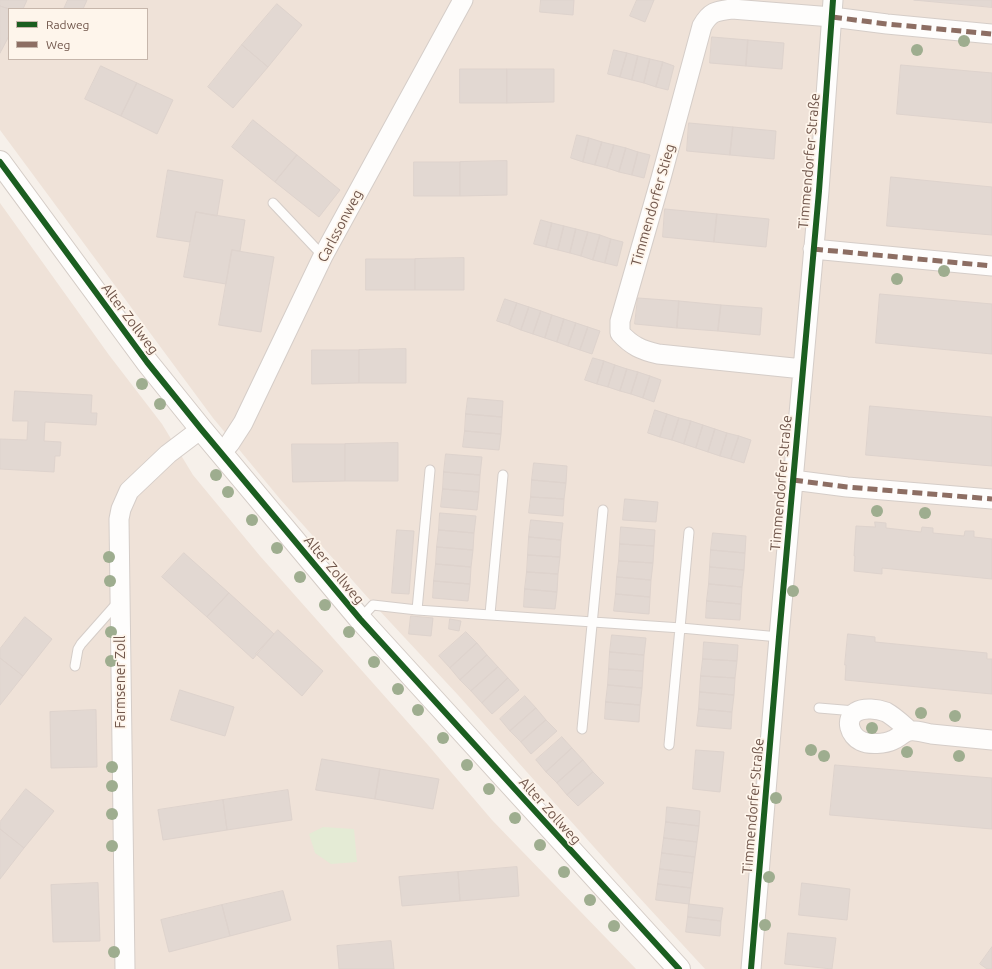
<!DOCTYPE html>
<html>
<head>
<meta charset="utf-8">
<style>
	body { margin:0 }
	#map { position:relative; width:992px; height:969px; overflow:hidden; background:#f6f0ea; font-family:Ubuntu,sans-serif }
	canvas { display:block }
	.legend { position:absolute; left:8px; top:8px; width:140px; height:52px; box-sizing:border-box; background:#fef5eb; border:1px solid #c6b6ab; margin:0; padding:5px 7px; list-style:none; font-size:12px; color:#71574c }
	.legend li { display:flex; align-items:center; gap:8px; height:20px }
	.legend b { width:20px; border:1px solid #c6b6ab }
</style>
</head>
<body>
<div id="map">
<canvas width="992" height="969"></canvas>
<ul class="legend">
<li><b style="height:5px;background:#1b5e20"></b>Radweg</li>
<li><b style="height:5px;background:#8d6e63"></b>Weg</li>
</ul>
</div>
<script>
const context = document.querySelector('canvas').getContext('2d');
context.lineJoin = 'round';
function paint(path, color) { context.fillStyle = color; context.fill(path, 'evenodd'); }
function stroke(path, color, width, dash) { context.strokeStyle = color; context.lineWidth = width; context.lineCap = dash ? 'butt' : 'round'; context.setLineDash(dash || []); context.stroke(path); }
function write(font, color, halo, rows, align = 'center') {
  context.font = font + ' Ubuntu,sans-serif'; context.lineWidth = 3.5; context.setLineDash([]); context.textBaseline = 'middle'; context.strokeStyle = halo; context.fillStyle = color; for (const [text, x, y, turn = 0] of rows) {
    context.save(); context.translate(x, y); context.rotate((+turn || 0) * Math.PI / 180); context.textAlign = isNaN(turn) ? turn : align; if (halo) context.strokeText(text, 0, 0); context.fillText(text, 0, 0); context.restore();
  }
}
const residential = new Path2D(`
	M0 0H992V969H705L636 894 458 695 378 609 280 499 213 418 0 130ZM9 9H147V59H9Z
	M0 203 109 355 162 424 193 475 260 556 428 745 492 820 636 969H0Z`);
const green = new Path2D(`
	M323 827 354 829 357 862 331 864 315 853 309 834Z`);
const building = new Path2D(`
	M0 0H27L23 9H9L0 6Z
	M68 0H87L83 9H64Z
	M541 0H574L573 15 540 12Z
	M637 0H654L645 22 630 16Z
	M914 0H992V7Z
	M277 4 302 25 268 67 242 45Z
	M0 6 9 9V36L0 53Z
	M712 37 748 40 746 66 710 63Z
	M748 40 784 43 782 69 746 66Z
	M242 45 268 67 233 108 208 87Z
	M614 50 627 53 620 77 608 74Z
	M627 53 638 56 632 80 620 77Z
	M638 56 650 59 644 83 632 80Z
	M650 59 663 62 656 87 644 83Z
	M663 62 674 66 668 90 656 87Z
	M901 65 992 73V123L897 114Z
	M101 66 137 83 121 116 85 99Z
	M460 69H507V103H460Z
	M507 69H554V102L507 103Z
	M137 83 173 100 157 134 121 116Z
	M253 120 297 155 275 182 232 147Z
	M689 123 733 127 730 155 687 151Z
	M733 127 776 131 774 159 730 155Z
	M577 135 589 138 583 162 571 158Z
	M589 138 602 142 595 165 583 162Z
	M602 142 614 145 607 168 595 165Z
	M614 145 626 148 619 172 607 168Z
	M626 148 638 152 632 175 619 172Z
	M638 152 650 155 644 178 632 175Z
	M297 155 340 190 319 217 275 182Z
	M507 161V195L460 196V162Z
	M414 162H460V196H414Z
	M168 170 223 180 217 216 196 212 190 242 157 237Z
	M891 177 992 187V235L887 226Z
	M665 209 717 214 714 242 663 237Z
	M196 212 245 220 240 251 232 250 226 284 184 277Z
	M717 214 769 219 766 247 714 242Z
	M541 220 552 223 546 247 534 244Z
	M552 223 564 226 558 250 546 247Z
	M564 226 576 229 570 253 558 250Z
	M576 229 588 232 581 256 570 253Z
	M588 232 600 235 593 260 581 256Z
	M600 235 611 239 605 263 593 260Z
	M611 239 623 242 617 266 605 263Z
	M232 250 274 257 261 332 219 325Z
	M464 258V290H415V259Z
	M366 259H415V290H366Z
	M880 294 992 304V354L876 343Z
	M638 298 679 301 677 328 635 324Z
	M505 299 517 303 509 325 497 321Z
	M679 301 721 305 718 331 677 328Z
	M517 303 529 307 521 330 509 325Z
	M721 305 762 308 760 335 718 331Z
	M529 307 541 311 533 334 521 330Z
	M541 311 552 315 545 338 533 334Z
	M552 315 564 319 557 342 545 338Z
	M564 319 576 323 568 346 557 342Z
	M576 323 588 327 580 350 568 346Z
	M588 327 600 331 592 354 580 350Z
	M406 349V383H359V350Z
	M312 350H359V383L312 384Z
	M593 358 604 361 597 384 585 380Z
	M604 361 615 365 608 387 597 384Z
	M615 365 627 369 620 391 608 387Z
	M627 369 638 372 631 394 620 391Z
	M638 372 650 376 643 398 631 394Z
	M650 376 661 380 654 402 643 398Z
	M15 391 92 395 91 413H97L96 425 45 422 44 441 61 442 60 456H55L54 472 0 469V439L27 440 28 421H13Z
	M468 398 503 401 502 417 466 414Z
	M870 406 992 417V466L866 455Z
	M655 410 667 414 660 437 648 433Z
	M466 414 502 417 501 434 465 431Z
	M667 414 679 418 672 440 660 437Z
	M679 418 691 421 684 444 672 440Z
	M691 421 703 425 696 448 684 444Z
	M703 425 715 429 708 452 696 448Z
	M715 429 727 433 720 456 708 452Z
	M465 431 501 434 499 450 463 447Z
	M727 433 739 436 731 459 720 456Z
	M739 436 751 440 744 463 731 459Z
	M398 443V481H345V444Z
	M292 444H345V481L293 482Z
	M446 454 482 457 480 475 444 472Z
	M534 463 567 466 566 483 532 480Z
	M444 472 480 475 479 492 443 489Z
	M532 480 566 483 564 499 531 497Z
	M443 489 479 492 477 510 441 507Z
	M531 497 564 499 563 516 529 513Z
	M625 499 658 502 656 522 623 520Z
	M440 513 476 516 474 533 439 530Z
	M531 520 563 523 561 540 529 537Z
	M875 522 886 523V528L921 532 922 527 933 528V533L964 536 965 531H974V537L992 539V579L882 568V574L854 571 855 556H854L856 526 875 527Z
	M621 527 655 530 654 546 620 544Z
	M397 530 414 531 409 594 392 593Z
	M439 530 474 533 473 550 437 547Z
	M713 533 746 536 745 553 711 550Z
	M529 537 561 540 560 557 528 555Z
	M620 544 654 546 653 563 619 561Z
	M437 547 473 550 471 567 436 564Z
	M711 550 745 553 744 570 710 567Z
	M184 553 229 593 207 617 162 577Z
	M528 555 560 557 558 574 527 572Z
	M619 561 653 563 651 580 617 577Z
	M436 564 471 567 470 584 434 581Z
	M710 567 744 570 742 587 709 584Z
	M527 572 558 574 557 592 525 589Z
	M617 577 651 580 650 597 616 594Z
	M434 581 470 584 468 601 433 598Z
	M709 584 742 587 741 604 707 601Z
	M525 589 557 592 555 609 524 607Z
	M229 593 274 634 253 659 207 617Z
	M616 594 650 597 649 614 614 611Z
	M707 601 741 604 740 620 706 618Z
	M411 616 433 618 431 636 409 634Z
	M25 617 52 639 23 676 0 658V649Z
	M450 619 461 621 459 631 449 629Z
	M278 630 323 671 302 696 256 654Z
	M466 632 477 643 450 668 439 656Z
	M848 634 875 637V642L987 653V659H992V694L845 680 846 665H845Z
	M612 635 646 638 644 655 610 652Z
	M704 642 738 645 737 661 703 659Z
	M477 643 487 655 460 680 450 668Z
	M610 652 644 655 643 671 609 669Z
	M487 655 498 667 471 691 460 680Z
	M0 658 23 676 0 705Z
	M703 659 737 661 735 678 701 676Z
	M498 667 508 678 482 703 471 691Z
	M609 669 643 671 642 688 608 685Z
	M701 676 735 678 734 695 700 692Z
	M508 678 519 690 492 714 482 703Z
	M608 685 642 688 640 705 606 702Z
	M180 690 234 707 225 736 171 720Z
	M700 692 734 695 732 712 699 709Z
	M525 696 536 708 510 731 500 719Z
	M606 702 640 705 639 722 605 719Z
	M536 708 546 720 521 742 510 731Z
	M699 709 732 712 731 729 697 726Z
	M96 710 97 767 51 768 50 712Z
	M546 720 557 731 531 754 521 742Z
	M562 737 572 748 546 772 536 760Z
	M572 748 583 760 557 783 546 772Z
	M696 750 724 752 720 792 693 789Z
	M322 759 380 769 375 799 316 790Z
	M583 760 593 772 567 795 557 783Z
	M835 765 992 778V829L830 815Z
	M380 769 439 779 433 809 375 799Z
	M593 772 604 783 578 806 567 795Z
	M26 789 54 811 24 848 0 829V822Z
	M288 790 292 820 227 830 223 800Z
	M223 800 227 830 163 840 158 810Z
	M667 807 700 811 699 826 666 822Z
	M666 822 699 826 697 842 664 838Z
	M0 829 24 848 0 879Z
	M664 838 697 842 695 857 662 853Z
	M662 853 695 857 693 873 660 869Z
	M517 867 519 896 460 901 458 872Z
	M660 869 693 873 691 888 658 884Z
	M458 872 460 901 402 906 399 877Z
	M98 883 100 941 53 942 51 885Z
	M802 883 850 889 847 920 799 915Z
	M658 884 691 888 689 904 656 900Z
	M283 891 291 920 230 936 222 905Z
	M689 904 723 908 721 921 688 917Z
	M222 905 230 936 169 952 161 920Z
	M688 917 721 921 720 936 686 932Z
	M788 933 836 938 832 969 785 964Z
	M391 941 394 969H339L337 946Z
	M992 947V969H987L980 964Z`);
const lane = new Path2D(`
	M273 203 323 256
	M417 610 430 470
	M490 614 503 475
	M360 619 373 605 417 610 681 628 779 637
	M75 666 78 649 81 644 119 601
	M819 708 855 711
	M582 729 603 510
	M669 745 689 532`);
const street = new Path2D(`
	M813 249 992 266
	M803 369 658 354C641 350 632 346 620 333V321L661 178 702 26C710 12 715 11 732 9L832 17 887 24 992 34
	M221 454 230 443 243 423 323 256 463 0
	M793 480 847 487 992 499
	M910 731C902 724 895 717 886 712 878 709 864 707 856 712 844 719 850 736 861 741 869 745 885 744 893 740 898 738 904 732 910 731 916 730 925 733 931 734 951 736 972 738 992 740
	M125 969 119 519 121 509 129 491 168 454 201 429
	M751 969 779 637 819 191 833 0`);
const secondary = new Path2D(`
	M0 162 147 362 201 429 360 619 679 969`);
const quiet = new Path2D(`
	M832 17 887 24 992 34
	M813 249 992 266
	M793 480 847 487 992 499`);
const cycleway = new Path2D(`
	M0 162 147 362 201 429 360 619 679 969
	M751 969 779 637 819 191 833 0`);
const trees = [
	[964,41],
	[917,50],
	[944,271],
	[897,279],
	[142,384],
	[160,404],
	[216,475],
	[228,492],
	[877,511],
	[925,513],
	[252,520],
	[277,548],
	[109,557],
	[300,577],
	[110,581],
	[793,591],
	[325,605],
	[111,632],
	[349,632],
	[111,661],
	[374,662],
	[398,689],
	[418,710],
	[921,713],
	[955,716],
	[872,728],
	[443,738],
	[811,750],
	[907,752],
	[824,756],
	[959,756],
	[467,765],
	[112,767],
	[112,786],
	[489,789],
	[776,798],
	[112,814],
	[515,818],
	[540,845],
	[112,846],
	[564,872],
	[769,877],
	[590,900],
	[765,925],
	[614,926],
	[114,952]
];
const streetNames = [
	["Timmendorfer Straße",809,161,-85],
	["Timmendorfer Stieg",653,205,-74],
	["Carlssonweg",340,226,-62],
	["Alter Zollweg",130,319,53],
	["Timmendorfer Straße",781,483,-85],
	["Alter Zollweg",334,570,50],
	["Farmsener Zoll",120,682,-90],
	["Timmendorfer Straße",753,806,-85],
	["Alter Zollweg",550,811,48]
];
paint(residential, '#efe2d8');
paint(green, '#e4ebd5');
paint(building, '#e2d8d2');
stroke(building, '#ded3cd', 1);
stroke(lane, '#d5cdc8', 11);
stroke(street, '#d5cdc8', 21);
stroke(secondary, '#d4ccc6', 24);
stroke(lane, '#fefdfc', 9);
stroke(street, '#fefdfc', 19);
stroke(secondary, '#fefdfc', 22);
stroke(quiet, '#8d6e63', 5, [10, 5]);
stroke(cycleway, '#1b5e20', 6);
context.fillStyle = '#9ead8f';
for (const [x, y] of trees) { context.beginPath(); context.arc(x, y, 6, 0, 2 * Math.PI); context.fill(); }
write('14px', '#71574c', '#fef5eb', streetNames);
</script>
</body>
</html>
